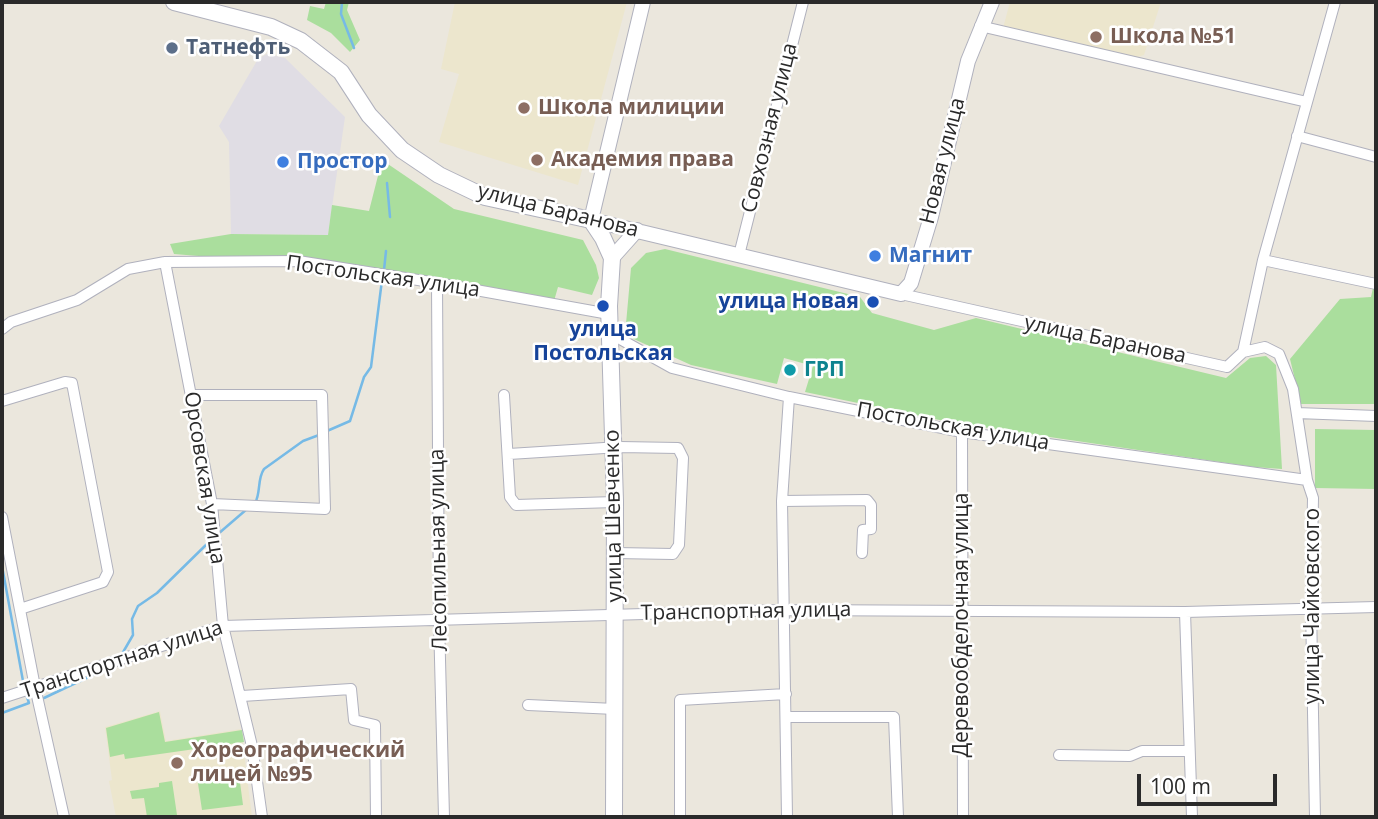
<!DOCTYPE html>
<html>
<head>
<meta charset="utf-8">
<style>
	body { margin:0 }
	#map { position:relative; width:1378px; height:819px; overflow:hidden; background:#ebe7dd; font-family:"Open Sans",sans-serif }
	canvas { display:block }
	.frame { position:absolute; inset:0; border:4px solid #2a2a2a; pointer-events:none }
	.scale { position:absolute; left:1137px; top:774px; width:140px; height:32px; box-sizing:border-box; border:4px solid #2a2a2a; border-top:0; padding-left:9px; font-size:21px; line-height:24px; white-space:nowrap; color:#2a2a2a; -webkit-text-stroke:5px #fff; paint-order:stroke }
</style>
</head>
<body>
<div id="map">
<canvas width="1378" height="819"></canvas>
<div class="frame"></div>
<div class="scale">100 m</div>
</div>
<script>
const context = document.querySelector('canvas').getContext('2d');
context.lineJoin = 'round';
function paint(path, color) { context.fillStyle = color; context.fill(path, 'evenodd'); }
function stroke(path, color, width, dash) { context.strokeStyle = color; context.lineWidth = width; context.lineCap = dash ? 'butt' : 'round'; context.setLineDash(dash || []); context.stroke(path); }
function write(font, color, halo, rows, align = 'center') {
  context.font = font + ' "Open Sans",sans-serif'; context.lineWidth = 5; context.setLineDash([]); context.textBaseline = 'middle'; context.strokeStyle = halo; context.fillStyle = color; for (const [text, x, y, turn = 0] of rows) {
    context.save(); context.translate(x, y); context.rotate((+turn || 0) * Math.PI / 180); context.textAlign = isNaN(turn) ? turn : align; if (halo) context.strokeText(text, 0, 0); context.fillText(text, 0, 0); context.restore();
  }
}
const industrial = new Path2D(`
	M267 54 285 58 345 117 328 235 231 234 229 142 219 126 258 59Z`);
const education = new Path2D(`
	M455 2H627L578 185 439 142 459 74 441 69Z
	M1010 2H1161L1144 55 1134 58 1003 28Z
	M160 711 166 741 241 729 252 817H116L109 781 112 780 105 727Z`);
const green = new Path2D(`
	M326 2H349L347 10 360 40 350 52 331 33 307 20 310 6 324 9Z
	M382 160 454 209 583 240 596 265 599 278 592 295 558 287 554 301 357 269 174 254 170 244 231 234 328 235 332 205 369 211Z
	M665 249 860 297 872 313 934 330 976 318 1226 378 1250 358 1266 356 1276 365 1282 469 1254 467 954 423 805 392 813 366 784 358 777 384 691 365 625 335 631 268 646 253Z
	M1373 288 1376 289V404H1301L1290 359 1340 299 1371 297Z
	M1315 429 1376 430V489L1315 488Z
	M159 712 165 742 242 730 244 742 125 759 124 754 110 757 106 728Z
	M209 775 210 779 239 775 243 805 202 810 197 777Z
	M172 781 177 815 147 817 144 798 132 799 130 791 159 787V783Z`);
const stream = new Path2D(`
	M342 2 341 14 354 48
	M387 183 390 217
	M384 270 386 251
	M327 431 350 421 364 377 371 367 382 280
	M255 503C261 493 257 479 264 469L303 441 319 435
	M218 534 247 509
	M2 566 23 681
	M122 654 133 635 132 619 138 606 157 593 211 540
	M44 698 99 672
	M2 713 29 703 26 694`);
const minor = new Path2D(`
	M980 26 1307 102
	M1297 136 1376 157
	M739 255 803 2
	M1263 260 1376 284
	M165 262 212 504 223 626 252 746 262 817
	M437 283 439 620 444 817
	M901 294 1227 367 1243 352 1263 260 1335 2
	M2 329 11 322 77 300 128 269 165 262 298 261 437 283 609 314
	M611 334 672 368 789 397 962 432 1307 480
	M1243 352 1265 347 1279 354 1293 389 1307 480 1313 498 1311 608 1315 817
	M192 395H322L325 509 212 504
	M504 395 510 497 516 505 615 502
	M2 401 65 382 72 383 108 572 103 582 20 609
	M1297 413 1376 416
	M962 432 963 817
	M509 454 620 447 678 448 683 458 679 545 673 554 615 553
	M782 501 867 500 871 505V529L863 530 862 553
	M2 517 35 687 64 817
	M1185 612 1192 817
	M242 696 351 689 354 720 375 725 376 817
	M2 698 223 626 784 610 1185 612 1376 607
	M528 705 615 709
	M786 717H894L898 817
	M1059 755 1130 756 1142 751H1189
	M680 817V700L786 694
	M787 817 782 501 789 397`);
const tertiary = new Path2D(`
	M643 2 591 220 901 294 911 283 931 217 968 61 992 2
	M612 258 637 230`);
const secondary = new Path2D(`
	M174 2 271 27 301 41 341 72 369 115 402 150 439 175 485 197 591 220 603 238 612 258 609 306 615 502 614 817`);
const markers = [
	[1096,37,7,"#8d6e63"],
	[172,48,7,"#5c6f8a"],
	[524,108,7,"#8d6e63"],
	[537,160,7,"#8d6e63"],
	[283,162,7,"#3f7fe0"],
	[875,256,7,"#3f7fe0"],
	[873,302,7,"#1a4fb4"],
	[603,306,7,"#1a4fb4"],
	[790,370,7,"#0f9aa8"],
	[177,763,7,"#8d6e63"]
];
const educationNames = [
	["Школа №51",1110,37],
	["Школа милиции",538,108],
	["Академия права",551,160],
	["Хореографический",191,751],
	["лицей №95",191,775]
];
const serviceNames = [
	["Татнефть",186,48]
];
const streetNames = [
	["Совхозная улица",770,128,-76],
	["Новая улица",943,161,-76],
	["улица Баранова",558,211,14],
	["Постольская улица",383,277,8],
	["улица Баранова",1105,340,12],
	["Постольская улица",953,427,10],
	["Орсовская улица",204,478,81],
	["улица Шевченко",614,516,-91],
	["Лесопильная улица",439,550,-91],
	["улица Чайковского",1313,606,-90],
	["Транспортная улица",746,612,-1],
	["Деревообделочная улица",962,625,-90],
	["Транспортная улица",122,660,-18]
];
const shopNames = [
	["Простор",297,162],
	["Магнит",889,256]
];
const transitNames = [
	["улица Новая",859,302],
	["улица",603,330,"center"],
	["Постольская",603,354,"center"]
];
const cultureNames = [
	["ГРП",804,370]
];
paint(industrial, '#e0dde4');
paint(education, '#ece6cd');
paint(green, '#aade9d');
stroke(stream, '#76bae6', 2.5);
stroke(minor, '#b0b1bd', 12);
stroke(tertiary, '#b0b1bd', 16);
stroke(secondary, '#b0b1bd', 18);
stroke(minor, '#fff', 10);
stroke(tertiary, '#fff', 14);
stroke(secondary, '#fff', 16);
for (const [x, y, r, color] of markers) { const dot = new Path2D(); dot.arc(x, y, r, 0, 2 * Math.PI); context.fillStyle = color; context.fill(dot); stroke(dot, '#fff', 2.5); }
write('bold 21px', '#785e54', '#fff', educationNames, 'left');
write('bold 21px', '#4e5e75', '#fff', serviceNames, 'left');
write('21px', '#2a2a2a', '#fff', streetNames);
write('bold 21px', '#366cbe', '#fff', shopNames, 'left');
write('bold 21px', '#164399', '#fff', transitNames, 'right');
write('bold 21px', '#0d838f', '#fff', cultureNames, 'left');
</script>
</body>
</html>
